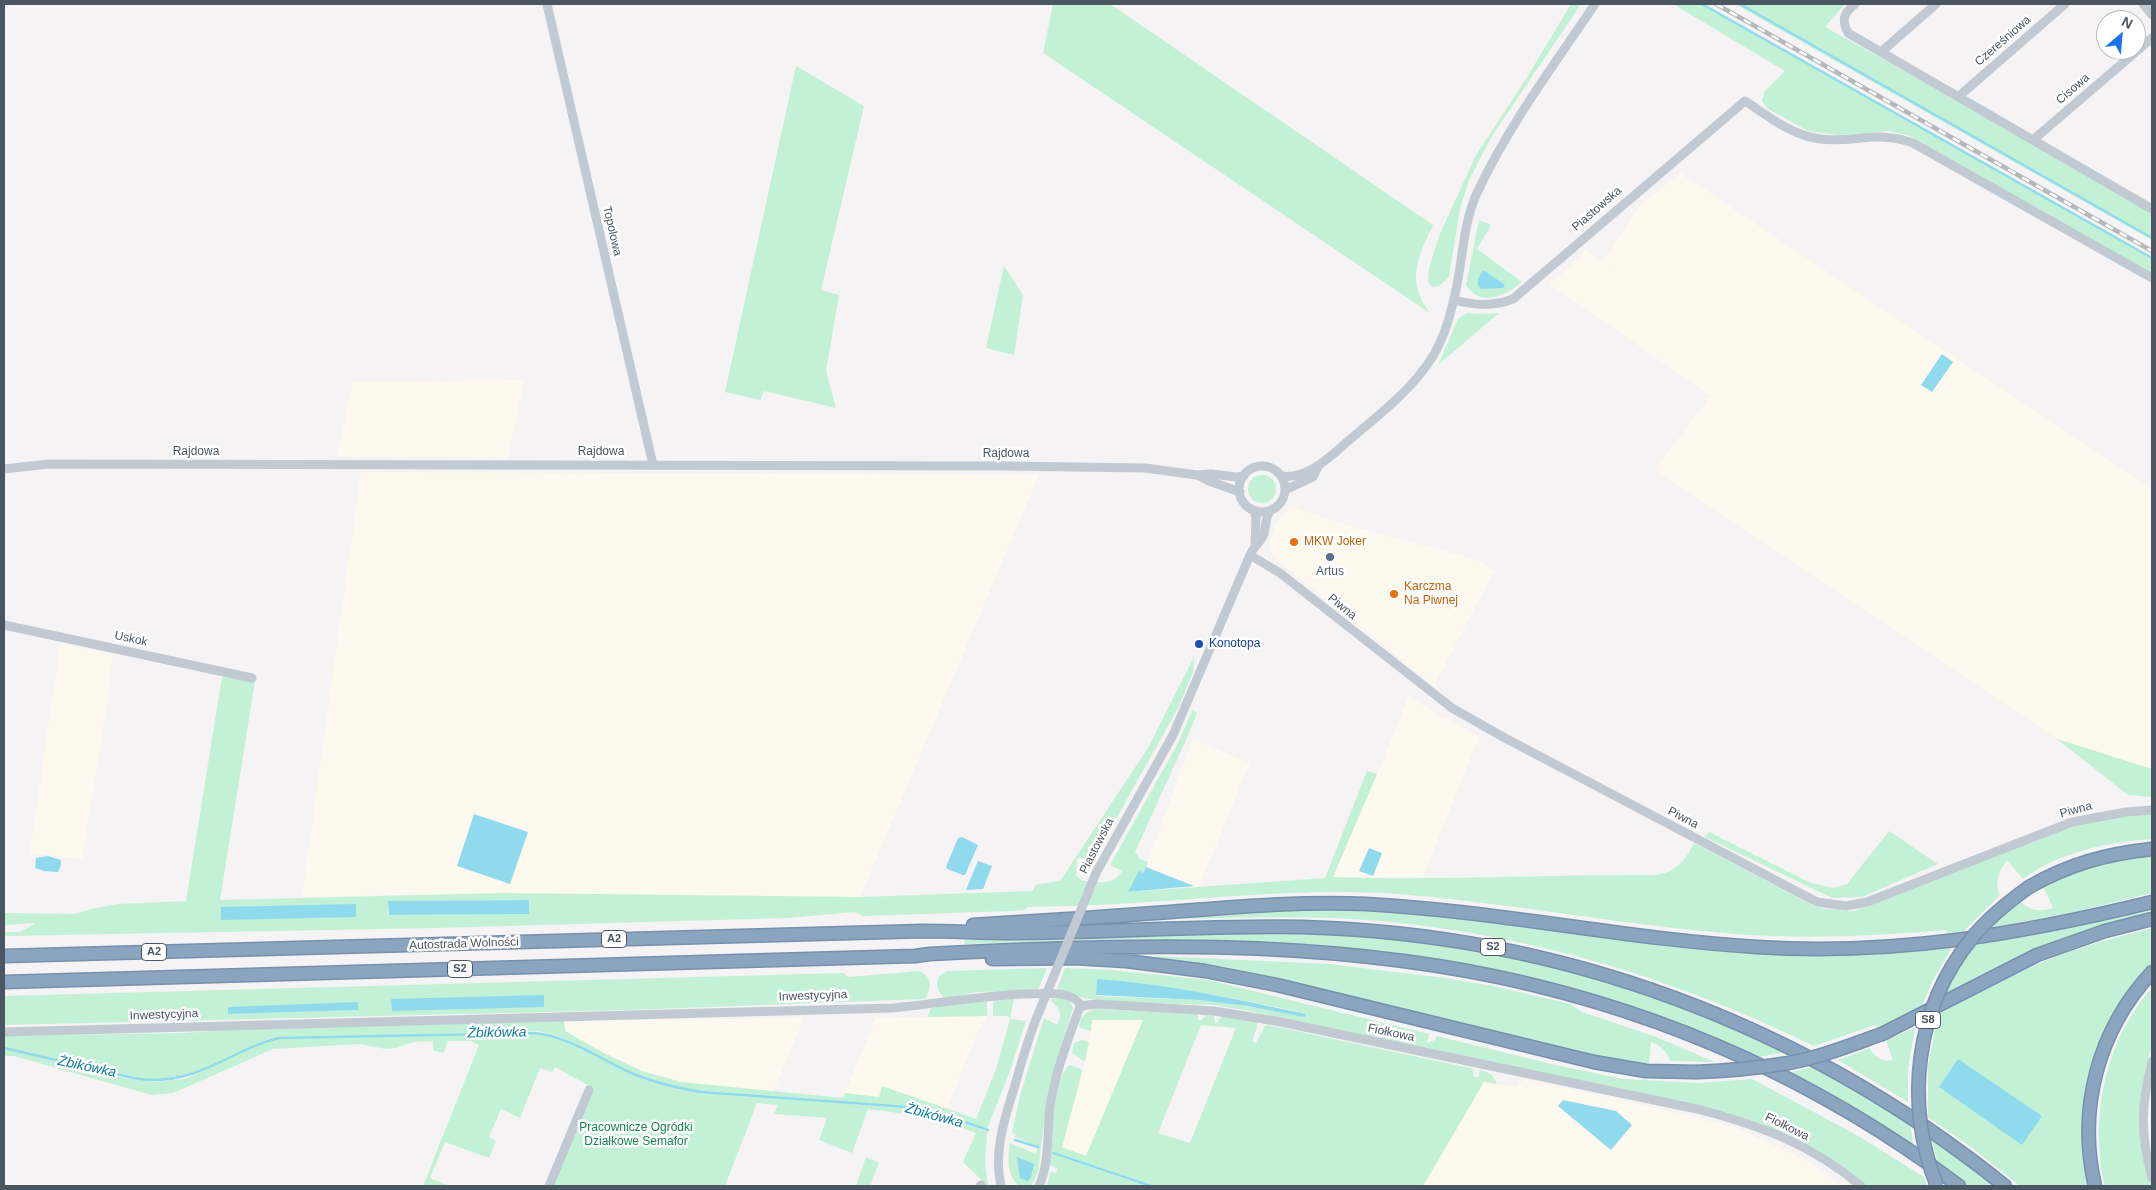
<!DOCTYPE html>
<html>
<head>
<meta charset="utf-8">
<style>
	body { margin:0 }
	#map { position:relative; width:2156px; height:1190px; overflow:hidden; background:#f5f3f3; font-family:Arial,sans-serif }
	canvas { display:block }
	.frame { position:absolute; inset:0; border:5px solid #4a5661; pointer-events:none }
	.north { position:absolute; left:2096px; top:10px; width:50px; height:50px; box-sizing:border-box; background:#fff; border:1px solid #b7bbc0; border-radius:50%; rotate:27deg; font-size:14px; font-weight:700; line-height:20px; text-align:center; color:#4a5661 }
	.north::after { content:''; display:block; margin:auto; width:18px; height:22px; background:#1a73e8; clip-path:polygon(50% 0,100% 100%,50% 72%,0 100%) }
</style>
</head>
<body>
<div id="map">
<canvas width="2156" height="1190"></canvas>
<div class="frame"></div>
<div class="north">N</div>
</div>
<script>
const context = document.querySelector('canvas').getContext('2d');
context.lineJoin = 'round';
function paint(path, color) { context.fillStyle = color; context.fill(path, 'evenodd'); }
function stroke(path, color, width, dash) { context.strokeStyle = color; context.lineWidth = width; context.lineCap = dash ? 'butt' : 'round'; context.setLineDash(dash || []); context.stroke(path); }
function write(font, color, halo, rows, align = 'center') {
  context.font = font + ' Arial,sans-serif'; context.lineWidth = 5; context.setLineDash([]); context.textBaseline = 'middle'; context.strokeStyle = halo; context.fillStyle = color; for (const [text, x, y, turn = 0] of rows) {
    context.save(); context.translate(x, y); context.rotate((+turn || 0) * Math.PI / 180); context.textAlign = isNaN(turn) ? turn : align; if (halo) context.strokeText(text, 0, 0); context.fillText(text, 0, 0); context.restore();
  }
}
const commercial = new Path2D(`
	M1680 173 2152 489V769L2057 739 1654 470 1711 396 1548 283 1559 276 1586 250 1754 363 1602 261 1639 207Z
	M524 380 508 458 337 457 353 382Z
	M361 472 661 473 1039 475 860 897 503 893 302 897Z
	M1291 507 1364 530 1475 559 1494 571 1434 686 1273 557 1269 544 1276 523Z
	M60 644 113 654 107 705 82 859 30 853Z
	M1409 696 1443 718 1444 716 1479 737 1423 877H1332L1377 774Z
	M1193 739 1250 763 1199 886H1194L1146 867Z
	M987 1016 980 1027 947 1108 883 1086 879 1097 845 1093 876 1018Z
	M804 1018 773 1092 681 1082 642 1071 604 1053 565 1031 564 1021Z
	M1092 1020H1143L1086 1156 1062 1148 1085 1061Z
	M1524 1079 1657 1108 1737 1128 1805 1160 1843 1186H1423L1484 1082 1516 1087Z`);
const green = new Path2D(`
	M1053 4H1110L1433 225C1417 258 1406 281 1430 313L1043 53Z
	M1571 4H1581L1492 136 1469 180 1460 209 1449 277 1439 286 1432 287 1428 282 1429 268 1439 236 1476 155 1524 82Z
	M1673 4H1702L2152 259V274L1910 136 1890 131 1838 135 1808 131 1768 109 1762 101 1764 92 1785 71Z
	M1735 4H1845L1825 27 1924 82 2152 214V240Z
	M796 66 864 106 821 290 839 295 826 371 836 408 764 391 760 400 725 392Z
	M1479 220 1491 225 1477 249 1522 282C1505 296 1481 308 1466 285Z
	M1004 266 1023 295 1014 355 986 348Z
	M1467 313 1480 314 1499 313 1438 365 1458 319Z
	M1248 489a14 14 0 1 1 28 0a14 14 0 1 1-28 0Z
	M1194 657 1193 672 1179 706 1092 862 1080 857 1077 860 1076 875 1082 881C1097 882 1115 886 1122 871L1110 865 1177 745 1193 709 1197 713 1189 733 1135 852 1140 859 1148 862 1143 873 1128 892 1325 878 1367 771 1377 774 1333 877C1440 881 1548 874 1656 875 1676 872 1685 861 1694 843L1814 906 1826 909 1854 911 2065 829C2093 821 2123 814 2152 814V839C2109 842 2058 852 2023 879L2007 860C1999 870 1994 883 2000 895L1964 931 1947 933 1946 930C1872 936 1798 940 1724 933 1610 923 1498 901 1384 893 1305 889 1227 897 1148 902 1108 905 1068 906 1028 907L1025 910 1012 911 863 916 855 912 787 918 436 928 4 936V932H20L36 923 4 925V913L75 914 91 909 119 904 186 901 222 677 255 681 220 900 503 893 860 897 1033 891 1036 885 1060 881 1148 748ZM529 900V914L388 915 389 901Z
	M2057 739 2152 769V797L2128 795Z
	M1889 831 1938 864 1862 897 1832 898 1705 837 1709 832 1811 883 1833 888 1847 884Z
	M2152 855V893L2074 912 1989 928 2020 901C2029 911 2041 912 2053 908L2043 886C2078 868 2114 860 2152 855Z
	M2152 908V913L2112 923 2053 942 1996 968 1945 996 1958 970 1976 944 2026 937Z
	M1291 910C1395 909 1498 923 1601 936 1637 940 1673 947 1710 949 1791 955 1871 956 1952 947L1933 980 1921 1008 1878 1030 1875 1025 1814 1046C1677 979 1533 935 1380 921 1314 915 1247 918 1180 919V917Z
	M2152 928V963L2120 1004 2102 1037 2089 1075 2082 1119 2085 1167 2089 1186H2020L1971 1147 1928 1117V1066L1938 1014C1967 999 1995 982 2024 970 2065 951 2109 939 2152 928Z
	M1230 933 1354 935 1422 942 1492 952 1567 969 1687 1007 1788 1052 1758 1057 1642 1010 1567 988 1204 942 1099 940 965 944 964 940Z
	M1155 956 1329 964 1445 978 1498 987 1570 1004 1582 1012 1656 1037 1715 1062 1670 1061C1667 1051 1660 1045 1651 1042L1649 1066 1626 1063 1224 968 1155 958Z
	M1047 968 1038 990 978 992 944 998C938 991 935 984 939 976L947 971Z
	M1065 968 1112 970 1208 980 1429 1034 1427 1043 1435 1040 1437 1036 1551 1064 1623 1079 1699 1083 1752 1079 1855 1134 1924 1177 1927 1186H1867L1833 1160 1807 1145 1759 1123 1728 1113 1250 1011 1214 1005 1111 1002 1084 998 1057 989ZM1097 980C1168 984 1236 999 1305 1013L1199 1000 1096 996Z
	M919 971C934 978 931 987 925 999L628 1010 4 1025V996L844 973 848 977ZM228 1007 358 1010 229 1014Z
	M2152 988V1045L2145 1069 2140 1103V1139L2151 1186H2105C2101 1173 2100 1158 2099 1144 2097 1088 2114 1030 2152 988Z
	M1062 998 1069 1000 1073 1008 1048 1091 1038 1171 1032 1185 1019 1186C1006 1174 1008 1158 1010 1143L1036 1154 1038 1146 1015 1137 1016 1134 1012 1133 1020 1096 1044 1018 1057 1025C1062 1016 1061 1008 1051 1001L1052 999Z
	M1014 999 1010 1019 1026 1021 1010 1071 987 1129 946 1115 902 1106 696 1090C669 1085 644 1078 619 1066 594 1054 566 1035 538 1031L273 1038 266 1040C223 1060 187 1084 138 1078L4 1047V1036L185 1033 225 1030 564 1020 565 1031 604 1053 642 1071 681 1082 843 1098 845 1093 879 1097 882 1086 976 1119 996 1069 1010 1019 1008 1016H993V1003L995 1001Z
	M987 1001V1016L929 1017 928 1015 931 1008Z
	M1095 1009 1196 1014 1198 1015V1020H1202L1206 1015 1214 1016 1215 1023H1218L1219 1019 1223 1016 1257 1022V1027L1252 1041 1256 1043 1265 1026 1268 1025 1474 1069 1473 1076 1478 1077 1480 1070C1489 1072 1493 1074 1497 1084L1484 1082 1423 1186H1154L1051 1151C1054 1140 1052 1130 1053 1119 1054 1106 1059 1071 1070 1065L1081 1069 1082 1072 1062 1147 1086 1156 1143 1020H1092L1091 1031 1080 1028C1077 1018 1087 1011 1095 1009ZM1201 1025 1236 1028 1190 1143 1158 1133Z
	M1915 1028 1908 1068V1102L1838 1060 1870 1048C1875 1058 1882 1062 1893 1060L1886 1040Z
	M432 1034 546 1035 555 1037 645 1080 681 1090 910 1109 940 1115 987 1132 985 1163 988 1186H985L986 1184 963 1162 976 1133C937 1118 909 1114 868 1109L852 1153 819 1140 827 1118 774 1114 778 1105 757 1103 725 1186H552L593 1088 555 1067 552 1072 540 1068 520 1118 501 1109 489 1137 496 1141 489 1158 445 1142 430 1178 449 1186H423L479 1045 471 1041H448L443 1053 433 1050V1041L413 1042 396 1048 386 1049 359 1044 273 1049 173 1093 152 1095 14 1056H4V1049H7L128 1079 155 1082 185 1079 265 1042 282 1038Z
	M1082 1040 1089 1042 1085 1062 1072 1053 1074 1043Z
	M1817 1066 1910 1123 1914 1147 1788 1073Z
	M1931 1136 1996 1186H1968L1938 1165Z
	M1051 1154 1146 1186H1047L1050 1172 1056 1173 1058 1169 1050 1165Z
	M866 1157 879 1163 870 1186H856Z`);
const water = new Path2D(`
	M1483 270 1505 285 1503 288 1481 289 1478 285V279Z
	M1942 354 1953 362 1932 392 1921 385Z
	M474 814 528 832 510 884 457 866Z
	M962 837 978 845 965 875H963L947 869 946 867 958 838Z
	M1369 848 1382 853 1373 876 1359 871Z
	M48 856 61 860V865L58 872 44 871 35 868 36 858Z
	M978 861 992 866 983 889 966 890Z
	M1146 867 1194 886 1128 892 1139 871 1143 873Z
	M529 900V914L389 915 388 901Z
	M356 904V917L221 920V907Z
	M1097 979C1168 984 1236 999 1306 1014L1305 1017 1248 1006 1199 1000 1096 995Z
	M544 995V1007L392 1011 391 999Z
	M358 1002V1010L228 1014V1007Z
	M1958 1059 2042 1116 2022 1145 1939 1087Z
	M1563 1100 1616 1111 1632 1125 1611 1150 1558 1106Z
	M1017 1157 1034 1164 1031 1177 1028 1181 1020 1178Z`);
const stream = new Path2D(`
	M1702 4 2152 258
	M1740 4 2152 238
	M4 1048 133 1078C175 1086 207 1069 243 1051 255 1046 267 1040 280 1038L534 1033C565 1035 599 1058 627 1071 651 1082 676 1088 702 1092L907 1107 946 1116 988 1130
	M1015 1140 1038 1147
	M1053 1153 1151 1186`);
const minor = new Path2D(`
	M547 4 653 465
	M1855 4C1844 13 1841 19 1848 33L2152 209
	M2143 4 2152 15
	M1881 52 1936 4
	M1958 97 2065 4
	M2033 140 2152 38
	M1454 300C1474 305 1493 307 1513 299L1745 101C1767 115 1792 136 1820 139 1854 143 1878 130 1913 143L2152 278
	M1239 489a23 23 0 1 1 46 0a23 23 0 1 1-46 0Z
	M4 469 49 464 1005 466 1145 468 1197 475 1211 474 1237 477 1244 476
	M1197 475 1209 481 1240 492
	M1281 476C1307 480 1330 457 1348 441 1378 416 1413 389 1433 356 1446 334 1452 309 1457 285 1463 254 1464 221 1477 193 1508 126 1554 65 1595 4
	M1285 490 1313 477 1318 467
	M1254 511 1256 516 1255 545
	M1250 555 1280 573 1452 708 1505 738 1817 902 1846 906 1867 902 2072 822 2126 812 2152 810
	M4 625 252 678
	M1096 873 1173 735 1250 555C1253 548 1258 544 1262 538 1267 530 1264 519 1270 511
	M4 1032 892 1008C936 1004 979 996 1023 994 1037 994 1053 992 1066 995 1073 997 1078 1001 1082 1006
	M2152 1061C2141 1105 2140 1134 2152 1178
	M549 1186 589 1090
	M980 1186 981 1185
	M1001 1186C993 1151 1005 1118 1015 1085 1022 1060 1029 1035 1039 1012
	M1039 1186C1050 1162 1047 1132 1050 1106 1055 1073 1068 1040 1079 1009L1082 1006 1095 1004 1214 1011 1276 1021 1697 1109C1759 1125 1811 1144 1861 1186`);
const highway = new Path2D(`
	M2029 887C2069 864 2106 854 2152 849
	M973 925C1039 921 1104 917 1170 912 1235 907 1301 901 1366 904 1497 911 1626 939 1757 947 1893 956 2021 934 2152 902
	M4 956 924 931C952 931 981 933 1010 933 1107 933 1205 925 1302 927 1562 934 1803 1024 2005 1186
	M992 959 1075 958 1126 961 1205 971 1277 985 1594 1062 1646 1071 1696 1072
	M4 982 915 956 930 954C1120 944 1316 938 1503 978 1669 1014 1824 1084 1959 1186
	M1882 1034 2037 955 2105 931 2152 919
	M2095 1186C2077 1109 2098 1030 2152 972`);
const rail = new Path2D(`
	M1716 4 2152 251`);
const minorBridge = new Path2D(`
	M1039 1012 1096 873`);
const highwayBridge = new Path2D(`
	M1696 1072C1728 1071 1758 1068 1789 1063 1821 1057 1851 1045 1882 1034
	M1937 1186C1904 1103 1915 1008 1972 938 1988 918 2008 902 2029 887`);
const markers = [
	[1294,542,5,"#e8710a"],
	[1330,557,5,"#5c6f8a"],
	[1394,594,5,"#e8710a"],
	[1199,644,5,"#1a4fb4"]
];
const shields = [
	[614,939,25],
	[1493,947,25],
	[154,952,25],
	[460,969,25],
	[1928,1020,25]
];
const shieldNames = [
	["A2",614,939],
	["S2",1493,947],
	["A2",154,952],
	["S2",460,969],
	["S8",1928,1020]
];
const streetNames = [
	["Czereśniowa",2003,41,-41],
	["Cisowa",2073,89,-41],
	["Piastowska",1597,209,-41],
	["Topolowa",612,231,77],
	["Rajdowa",196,452],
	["Rajdowa",601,452],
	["Rajdowa",1006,454],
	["Piwna",1342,607,39],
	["Uskok",131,639,12],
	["Piwna",2076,810,-15],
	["Piwna",1683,818,28],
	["Piastowska",1097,846,-63],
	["Autostrada Wolności",464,944,-2],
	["Inwestycyjna",813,996,-2],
	["Inwestycyjna",164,1015,-2],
	["Fiołkowa",1391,1033,12],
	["Fiołkowa",1787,1127,26]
];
const foodNames = [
	["MKW Joker",1304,542],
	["Karczma",1404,587],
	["Na Piwnej",1404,601]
];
const serviceNames = [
	["Artus",1330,572]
];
const transitNames = [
	["Konotopa",1209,644]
];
const parkNames = [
	["Pracownicze Ogródki",636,1128],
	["Działkowe Semafor",636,1142]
];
const waterNames = [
	["Żbikówka",497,1033,-1],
	["Żbikówka",87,1067,12],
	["Żbikówka",934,1116,15]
];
paint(commercial, '#fdf9ef');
paint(green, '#c3f1d5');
paint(water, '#90daee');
stroke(stream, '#90daee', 2.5);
stroke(highway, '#7690ad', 15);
stroke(minor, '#c1cad2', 9);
stroke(highway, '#8ba5c1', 12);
stroke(rail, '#b5b8bd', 4.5);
stroke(rail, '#fff', 2.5, [8]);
stroke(highwayBridge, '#7690ad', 15, []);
stroke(minorBridge, '#c1cad2', 9);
stroke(highwayBridge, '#8ba5c1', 12);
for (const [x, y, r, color] of markers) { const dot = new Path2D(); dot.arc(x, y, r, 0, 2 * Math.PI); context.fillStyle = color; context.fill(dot); stroke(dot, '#fff', 2); }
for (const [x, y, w] of shields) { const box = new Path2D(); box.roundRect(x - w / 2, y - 8.5, w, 17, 4); context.fillStyle = '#fff'; context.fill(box); stroke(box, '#4a5661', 1); }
write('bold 11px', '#4a5661', null, shieldNames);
write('12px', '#4a5661', '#fff', streetNames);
write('12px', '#c56008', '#fff', foodNames, 'left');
write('12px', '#4e5e75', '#fff', serviceNames);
write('12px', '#164399', '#fff', transitNames, 'left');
write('12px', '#17864f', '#fff', parkNames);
write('italic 14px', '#0c7c9b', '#fff', waterNames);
</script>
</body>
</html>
